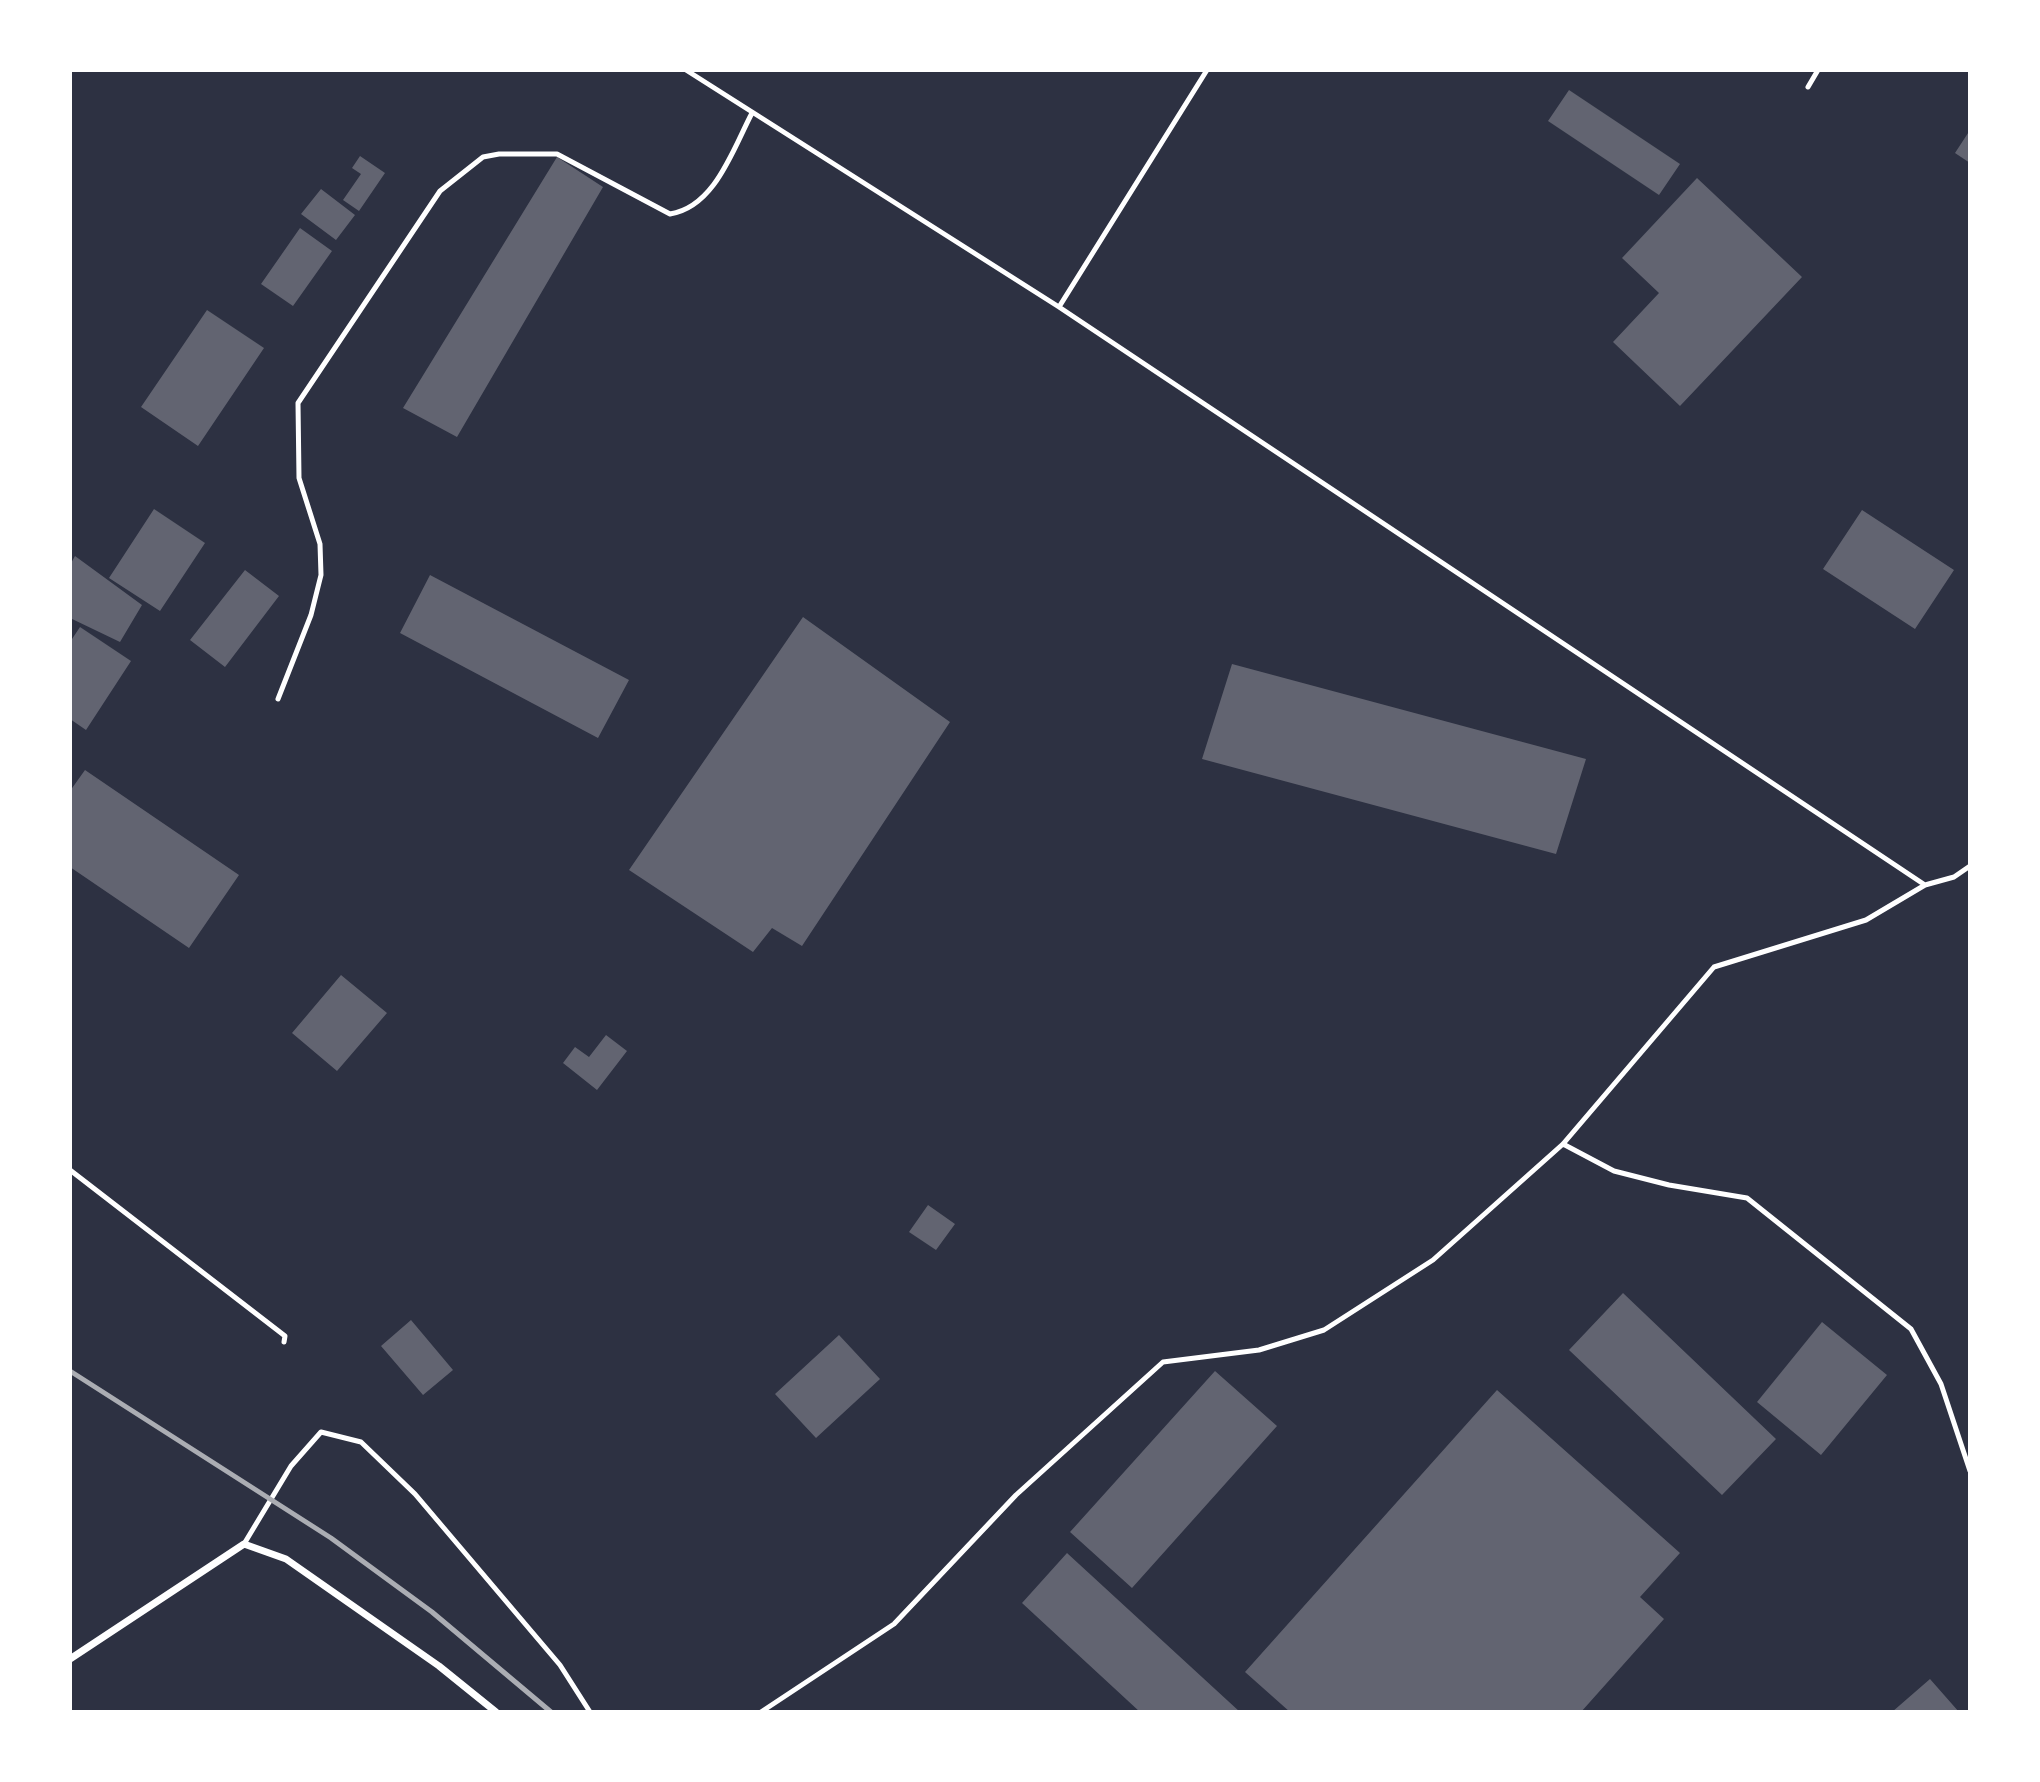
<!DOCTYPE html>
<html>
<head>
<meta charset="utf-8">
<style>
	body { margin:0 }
	#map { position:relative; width:2040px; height:1782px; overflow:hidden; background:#2d3142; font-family:Ubuntu,sans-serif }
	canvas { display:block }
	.frame { position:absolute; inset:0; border:72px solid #fff; pointer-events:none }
</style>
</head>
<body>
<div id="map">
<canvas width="2040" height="1782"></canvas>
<div class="frame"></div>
</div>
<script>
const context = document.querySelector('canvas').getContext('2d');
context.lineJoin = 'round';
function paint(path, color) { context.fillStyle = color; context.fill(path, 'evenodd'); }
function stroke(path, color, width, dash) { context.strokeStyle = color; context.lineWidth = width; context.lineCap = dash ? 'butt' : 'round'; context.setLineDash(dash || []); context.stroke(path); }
const building = new Path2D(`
	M1569 90 1680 164 1659 195 1548 121Z
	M1970 130V163L1955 153Z
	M360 156 385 173 359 211 343 200 361 174 352 168Z
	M557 157 603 187 457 437 403 408Z
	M1697 178 1802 277 1680 406 1613 342 1659 293 1622 258Z
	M321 189 355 215 336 240 301 214Z
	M300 228 332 251 293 306 261 284Z
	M207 310 264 348 198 446 141 407Z
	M154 509 205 543 160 611 109 578Z
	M1862 510 1954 570 1915 629 1823 569Z
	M75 556 142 605 120 642 70 618V565Z
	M245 570 279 596 225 667 190 640Z
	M430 575 629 680 598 738 400 633Z
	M803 617 950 722 802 946 772 928 753 952 629 870Z
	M80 627 131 661 86 730 70 719V642Z
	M1232 664 1586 759 1556 854 1202 759Z
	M85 770 239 875 189 948 70 867V791Z
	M341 975 387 1013 337 1071 292 1033Z
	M606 1035 627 1051 597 1090 563 1063 575 1047 589 1057Z
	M928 1205 955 1224 936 1250 909 1232Z
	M1623 1293 1776 1439 1722 1495 1569 1350Z
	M411 1320 453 1370 423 1395 381 1346Z
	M1822 1322 1887 1375 1821 1455 1757 1402Z
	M839 1335 880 1379 816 1438 775 1394Z
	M1215 1371 1277 1426 1132 1588 1070 1532Z
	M1497 1390 1680 1553 1640 1597 1664 1619 1581 1712H1290L1245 1672Z
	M1067 1553 1240 1712H1140L1022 1603Z
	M1930 1679 1959 1712H1892Z`);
const service = new Path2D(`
	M686 70 1059 307 1207 70
	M1808 87 1818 70
	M1059 307 1925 885
	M278 699 311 615 321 575 320 544 299 478 298 403 440 191 483 157 499 154H557L670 214C715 207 733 149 752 113
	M1563 1144 1614 1171 1669 1185 1747 1198 1911 1329 1941 1384 1970 1471
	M70 1170 285 1336 284 1342
	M244 1544 291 1466 321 1432 361 1442 415 1494 560 1665 590 1712
	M761 1712 894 1624 1016 1495 1163 1362 1259 1350 1324 1330 1433 1260 1563 1144 1714 967 1866 920 1925 885 1954 877 1970 866`);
const minor = new Path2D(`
	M70 1659 244 1544 286 1559 439 1666 496 1712`);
const rail = new Path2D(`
	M70 1371 331 1538 432 1612 551 1712`);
paint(building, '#626471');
stroke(service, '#fff', 5);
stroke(minor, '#fff', 7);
stroke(rail, '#abadb3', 5);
</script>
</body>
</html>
